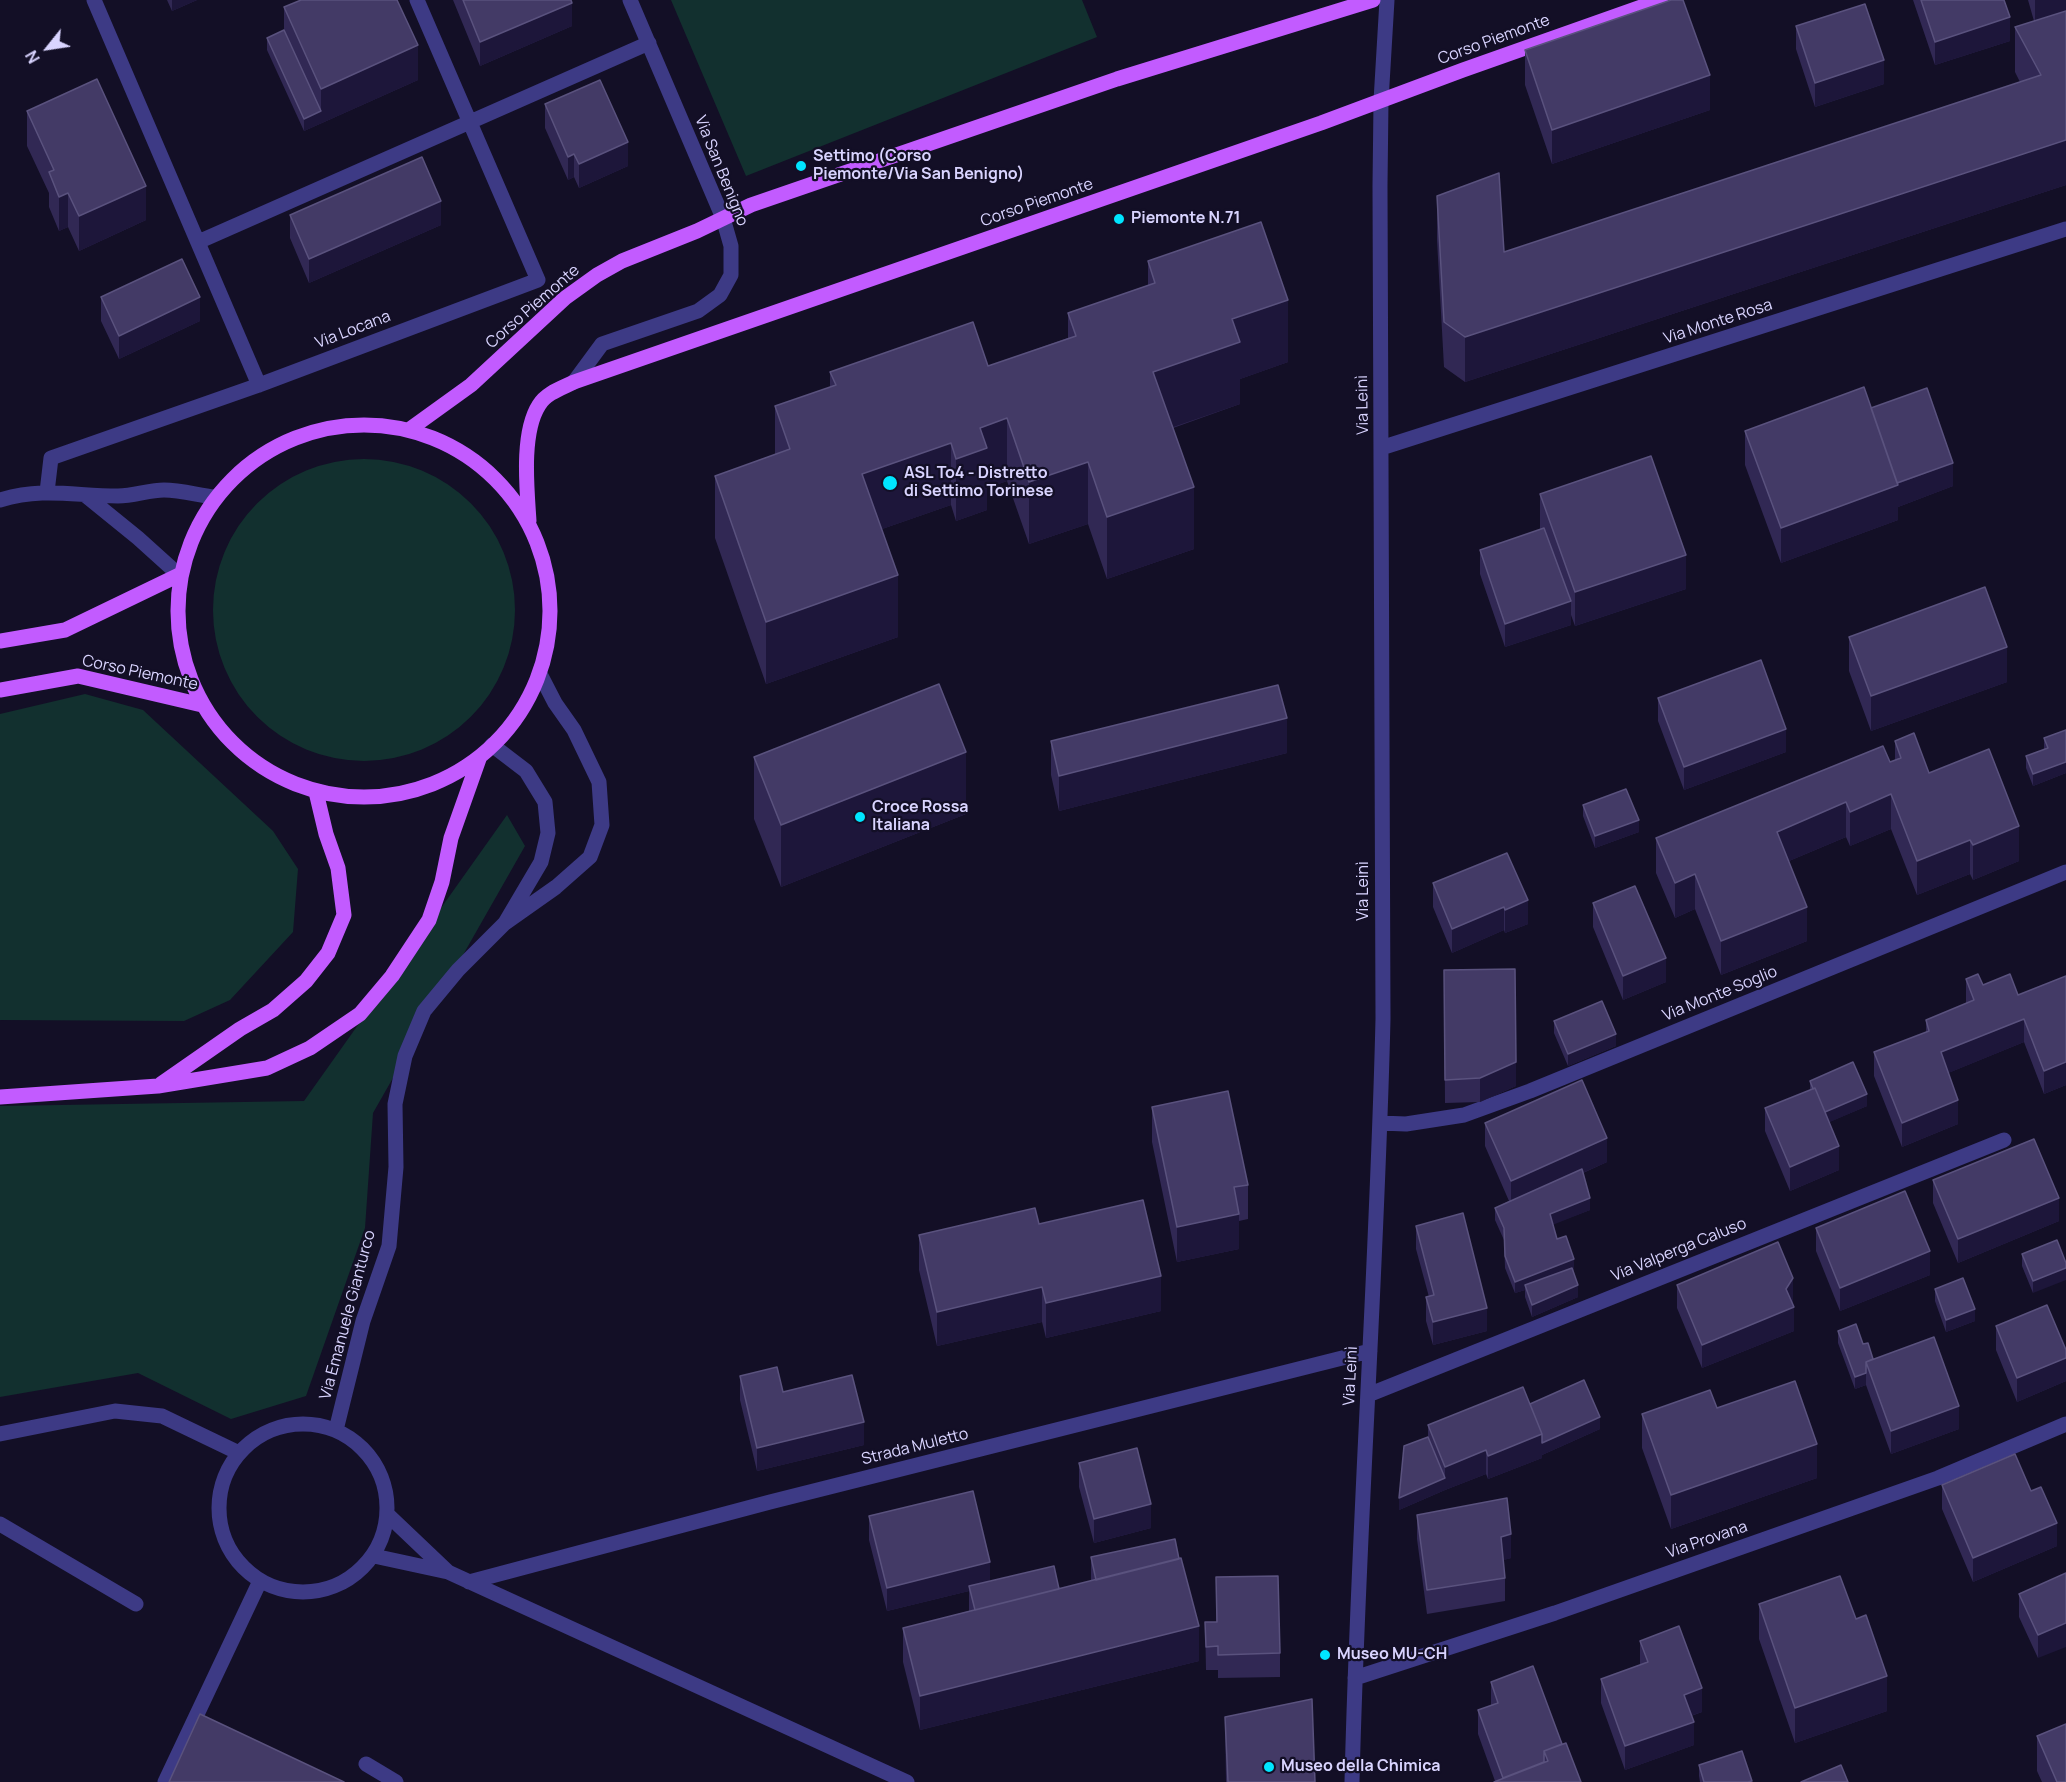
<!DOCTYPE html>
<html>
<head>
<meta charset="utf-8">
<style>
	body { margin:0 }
	#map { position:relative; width:2066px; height:1782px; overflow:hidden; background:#130f26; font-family:Manrope,sans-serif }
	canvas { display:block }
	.north { position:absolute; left:18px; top:18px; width:60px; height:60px; -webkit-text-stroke:4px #130f26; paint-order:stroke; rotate:240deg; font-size:16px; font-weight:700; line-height:24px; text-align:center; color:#d9d4ff }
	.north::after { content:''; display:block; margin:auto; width:21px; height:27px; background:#d9d4ff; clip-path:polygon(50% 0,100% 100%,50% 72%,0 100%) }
</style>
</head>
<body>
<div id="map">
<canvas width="2066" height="1782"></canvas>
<div class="north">N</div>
</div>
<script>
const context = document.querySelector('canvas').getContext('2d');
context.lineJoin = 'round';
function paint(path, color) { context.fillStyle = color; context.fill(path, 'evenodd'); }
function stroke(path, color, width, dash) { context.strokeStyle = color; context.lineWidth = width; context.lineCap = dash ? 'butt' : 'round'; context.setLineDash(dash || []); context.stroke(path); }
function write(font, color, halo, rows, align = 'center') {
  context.font = font + ' Manrope,sans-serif'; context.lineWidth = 4.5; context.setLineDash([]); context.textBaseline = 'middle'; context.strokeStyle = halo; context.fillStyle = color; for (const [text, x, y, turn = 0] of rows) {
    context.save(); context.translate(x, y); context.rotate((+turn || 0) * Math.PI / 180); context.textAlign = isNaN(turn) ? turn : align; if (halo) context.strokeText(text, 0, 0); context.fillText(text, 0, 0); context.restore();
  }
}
const green = new Path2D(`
	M671 0H1082L1097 37 746 176Z
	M213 610a151 151 0 1 1 302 0a151 151 0 1 1-302 0Z
	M85 694 143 710 273 831 298 869 293 932 230 1000 184 1021 0 1020V714Z
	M507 815 525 846 373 1113 365 1228 306 1396 231 1419 138 1373 0 1397V1106L304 1101Z`);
const minor = new Path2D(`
	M94 0 259 385
	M198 242 649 43
	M574 382 602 344 698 311 720 295 731 275V246L723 218 630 0
	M1381 448 2066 229
	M47 492 51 458 259 385 538 280 417 0
	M85 495 138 538 179 575
	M0 500C44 487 74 496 118 496 134 496 149 490 164 490 180 490 198 495 214 497
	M492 745 526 771 545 802 548 833 541 862 505 923 556 887 590 857 602 825 599 782 574 730 555 703 540 674
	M1380 1123 1406 1124 1464 1115 1530 1091 2066 872
	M1368 1395 2004 1140
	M219 1508a84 84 0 1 1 168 0a84 84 0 1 1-168 0Z
	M336 1430 363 1321 389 1246 396 1167 395 1104 405 1056 424 1011 458 970 505 923
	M0 1434 115 1411 162 1416 239 1453
	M388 1515 448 1572
	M0 1524 136 1604
	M374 1556 448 1572 907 1782
	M469 1582 770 1502 1370 1351
	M1355 1678 1555 1613 1938 1478 2066 1424
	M366 1764 396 1782
	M165 1782 260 1581
	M1352 1782C1358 1527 1377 1273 1383 1019L1380 186 1381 101 1387 0`);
const major = new Path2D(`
	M178 611a186 186 0 1 1 372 0a186 186 0 1 1-372 0Z
	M410 429 471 385 565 298 597 275 622 261 697 231 751 205 1117 79 1373 0
	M529 521C527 489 521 433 539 405 546 393 562 388 574 382L1321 123 1463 70 1661 0
	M0 641 65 630 179 575
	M0 690 78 676 202 705
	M161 1084 240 1029 273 1010 306 981 328 953 344 915 338 868 326 834 316 792
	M0 1097 158 1086 267 1068 310 1048 360 1014 392 976 429 920 442 882 451 838 479 759`);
const wall = new Path2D(`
	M167 0H197L172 11Z
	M453 0H571L572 26 480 66Z
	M1913 0H2004L2010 41 1935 65Z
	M2028 0H2066V185L1465 382 1444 367 1437 240V196L1504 252 2020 82 2015 72V27L2034 21Z
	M284 7 418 80 304 131 267 50V38L284 30Z
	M1796 26 1884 84 1815 107 1796 49Z
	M1525 50 1710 110 1552 164 1525 85Z
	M545 104 628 166 579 188 574 177 568 180 545 128Z
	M27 111 146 220 79 251 68 227 59 231 49 207V193L27 146Z
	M290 215 441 225 309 283 290 238Z
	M1148 261 1288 362 1240 379V404L1173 428 1194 549 1107 579 1088 524 1029 544 1007 481 987 488V510L956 521 951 505 882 529 898 637 766 684 715 538V476L775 455V406L830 387V372L988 366 1068 338V313L1148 285Z
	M101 297 200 321 119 359 101 321Z
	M1871 408 1953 486 1898 507V520L1781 563 1745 465V431Z
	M1540 494 1686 589 1575 626 1571 615V625L1505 647 1480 574V550L1540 530Z
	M1849 637 2007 682 1871 731 1849 671Z
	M1658 698 1786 752 1684 790 1658 721Z
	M2066 730V773L2033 786 2026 768V756L2044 750V738Z
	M1051 741 1287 753 1059 811 1051 775Z
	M1895 741 1929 773 2019 861 1973 880 1970 874 1917 895 1891 829 1850 846 1846 837 1789 861 1807 941 1721 975 1695 909 1675 918 1656 873V838L1890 762 1895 760Z
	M754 757 966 814 781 887 754 819Z
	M1583 805 1639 832 1595 848 1583 816Z
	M1507 853 1528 924 1505 933 1504 930 1452 953 1433 907V883Z
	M1593 903 1666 982 1623 1000 1593 927Z
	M1444 970 1516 1086 1480 1102 1445 1103Z
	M2066 976V1085L2044 1094 2024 1042 1948 1073 1958 1124 1902 1147 1874 1076V1052L1926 1032V1020L1966 1004V979L2018 995Z
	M1554 1021 1616 1046 1568 1066 1554 1033Z
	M1810 1081 1867 1106 1829 1122 1839 1170 1790 1191 1765 1131V1108L1810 1090Z
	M1152 1107 1248 1185V1219L1239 1221V1249L1177 1262 1152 1142Z
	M1485 1123 1607 1162 1583 1173 1590 1210 1553 1224 1557 1239 1574 1271H1573L1578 1297 1532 1317 1525 1297V1290L1515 1293 1505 1268 1504 1240 1495 1220V1208L1509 1201 1485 1146Z
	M1933 1180 2059 1221 1958 1263 1933 1203Z
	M1039 1224 1161 1311 1046 1338 1042 1322 937 1346 919 1270V1235Z
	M1416 1226 1487 1331 1433 1345 1426 1321V1297H1429L1416 1249Z
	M1816 1228 1930 1275 1840 1311 1816 1251Z
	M2057 1240 2033 1293 2022 1266V1254Z
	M1677 1285 1793 1302 1792 1303 1794 1331 1702 1368 1677 1308Z
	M1935 1289 1975 1321 1946 1332 1935 1301Z
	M1996 1326 2066 1350V1381L2017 1402 1996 1350Z
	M1838 1331 1863 1344 1873 1359 1959 1429 1891 1454 1866 1385 1855 1389 1838 1343Z
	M740 1376 783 1392 864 1445 757 1471 740 1400Z
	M1530 1404 1600 1429 1542 1455V1458L1488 1479 1486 1474 1445 1490 1399 1510 1428 1437V1425Z
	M1717 1408 1817 1478 1671 1529 1642 1448V1414Z
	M1079 1463 1151 1528 1094 1543 1079 1487Z
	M1942 1485 2057 1546 1973 1582 1942 1509Z
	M1417 1515 1511 1558 1503 1560 1505 1578V1601L1427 1614 1417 1539Z
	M869 1516 990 1581 1059 1589 1091 1581V1557L1199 1661 920 1730 903 1662V1628L969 1611V1591L887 1611 869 1540Z
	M2066 1573 2038 1658 2019 1617V1594Z
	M1216 1577 1280 1653V1677L1218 1678V1670H1206L1205 1622H1216Z
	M1759 1604 1887 1711 1795 1743 1759 1639Z
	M1640 1641 1702 1712 1691 1716 1694 1745 1625 1770 1601 1703V1679L1640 1665Z
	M1491 1682 1562 1744 1581 1782 1495 1781 1478 1734V1710L1491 1706Z
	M1225 1717 1315 1782H1226Z
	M2037 1736 2066 1782H2042L2037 1771Z
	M1699 1765 1752 1782H1700L1699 1776Z`);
const shadedWall = new Path2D(`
	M172 0H197L172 11Z
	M2035 0H2066V11L2035 21Z
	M572 3V26L480 66V42Z
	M2010 17V41L1935 65V42Z
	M418 45V80L304 131V119L321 111V89Z
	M1884 60V84L1815 107V83Z
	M1710 75V110L1552 164V130Z
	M2066 140V185L1465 382V337Z
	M628 142V166L579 188V164Z
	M574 154V177L568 180V157Z
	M146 186V220L79 251V216Z
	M68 193V227L59 231V197Z
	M441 201V225L309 283V259Z
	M200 297V321L119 359V336Z
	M1288 300V362L1240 379V404L1153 434V372L1232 319Z
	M1007 418V481L987 488V510L956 521V459L980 428Z
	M951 443V505L862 536V474Z
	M1088 462V524L1029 544V482Z
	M1953 463V486L1898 507V520L1781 563V528Z
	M1194 487V549L1107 579V517Z
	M1686 555V589L1575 626V592Z
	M898 575V637L766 684V622Z
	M1571 601V625L1505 647V624Z
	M2007 647V682L1871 731V696Z
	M1287 718V753L1059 811V776Z
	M1786 729V752L1684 790V767Z
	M966 752V814L781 887V825Z
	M2066 762V773L2033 786V774Z
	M1891 794V829L1850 846V812Z
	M1846 802V837L1777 866V832Z
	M1639 820V832L1595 848V836Z
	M2019 826V861L1973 880V845Z
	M1970 840V874L1917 895V861Z
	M1695 874V909L1675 918V883Z
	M1528 900V924L1505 933V910Z
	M1504 907V930L1452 953V929Z
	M1807 907V941L1721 975V941Z
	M1666 958V982L1623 1000V976Z
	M2024 1019V1042L1941 1076V1052Z
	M1616 1034V1046L1568 1066V1054Z
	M1516 1062V1086L1480 1102V1078Z
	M2066 1062V1085L2044 1094V1071Z
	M1867 1094V1106L1823 1125V1113Z
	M1958 1100V1124L1902 1147V1123Z
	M1607 1138V1162L1511 1205V1181Z
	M1839 1146V1170L1790 1191V1167Z
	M1590 1198V1210L1550 1226V1214Z
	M2059 1198V1221L1958 1263V1239Z
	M1239 1214V1249L1177 1262V1227Z
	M1930 1251V1275L1840 1311V1288Z
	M1574 1259V1271L1526 1289 1525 1285V1290L1515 1293V1282Z
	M2066 1268V1280L2033 1293V1281Z
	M1161 1276V1311L1046 1338V1303Z
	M1793 1278V1302L1788 1309 1794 1307V1331L1702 1368V1345L1786 1289Z
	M1578 1285V1297L1532 1317V1305Z
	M1042 1287V1322L937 1346V1312Z
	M1487 1308V1331L1433 1345V1322Z
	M1975 1309V1321L1946 1332V1320Z
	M2066 1358V1381L2017 1402V1378Z
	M1866 1373V1385L1855 1389V1377Z
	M1959 1406V1429L1891 1454V1431Z
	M1600 1417V1429L1542 1455V1458L1488 1479V1456L1542 1434Z
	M864 1422V1445L757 1471V1448Z
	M1817 1444V1478L1671 1529V1495Z
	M1486 1450V1474L1445 1490 1399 1510V1498L1445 1478V1467Z
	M1151 1504V1528L1094 1543V1519Z
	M2057 1523V1546L1973 1582V1558Z
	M1511 1534V1558L1501 1561V1537Z
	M990 1562V1586H969V1591L887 1611V1588Z
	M2066 1623V1647L2038 1658V1635Z
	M1199 1626V1661L920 1730V1696Z
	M1887 1676V1711L1795 1743V1708Z
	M1702 1688V1712L1684 1718V1695Z
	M1694 1722V1745L1625 1770V1746Z`);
const building = new Path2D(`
	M301 0H397L418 45 321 89 284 7Z
	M463 0H571L572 3 480 42Z
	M1671 0H1683L1710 75 1552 130 1525 50Z
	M1921 0H2004L2010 17 1935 42Z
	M1865 4 1884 60 1815 83 1796 26Z
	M2066 11V140L1465 337 1444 322 1437 196 1499 173 1504 252 2041 75 2015 27Z
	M284 30 321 111 304 119 267 38Z
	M97 79 146 186 79 216 68 193 59 197 49 172 54 170 27 111Z
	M600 80 628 142 579 164 574 154 568 157 545 104Z
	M422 157 441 201 309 259 290 215Z
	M1261 222 1288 300 1232 319 1240 342 1153 372 1194 487 1107 517 1088 462 1029 482 1007 418 980 428 987 448 956 459 951 443 862 474 898 575 766 622 715 476 790 449 775 406 836 385 830 372 973 322 988 366 1076 336 1068 313 1155 283 1148 261Z
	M182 259 200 297 119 336 101 297Z
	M1864 387 1898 485 1781 528 1745 431Z
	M1927 388 1953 463 1897 483 1871 408Z
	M1651 456 1686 555 1575 592 1540 494Z
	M1544 528 1571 601 1505 624 1480 550Z
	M1985 587 2007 647 1871 696 1849 637Z
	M1761 660 1786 729 1684 767 1658 698Z
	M939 684 966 752 781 825 754 757Z
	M1278 685 1287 718 1059 776 1051 741Z
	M2066 730V762L2033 774 2026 756 2048 748 2044 738Z
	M1914 733 1929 773 1989 749 2019 826 1973 845 1970 840 1917 861 1891 794 1850 812 1846 802 1777 832 1807 907 1721 941 1695 874 1675 883 1656 838 1883 746 1890 762 1901 758 1895 741Z
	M1626 789 1639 820 1595 836 1583 805Z
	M1507 853 1528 900 1505 910 1504 907 1452 929 1433 883Z
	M1635 886 1666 958 1623 976 1593 903Z
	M1515 969 1516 1062 1480 1078 1445 1080 1444 970Z
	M1978 974 1983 985 2010 974 2018 995 2066 976V1062L2044 1071 2024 1019 1941 1052 1958 1100 1902 1123 1874 1052 1929 1031 1926 1020 1974 1000 1966 979Z
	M1602 1001 1616 1034 1568 1054 1554 1021Z
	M1853 1062 1867 1094 1825 1112 1815 1088 1813 1089 1810 1081Z
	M1582 1080 1607 1138 1511 1181 1485 1123Z
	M1815 1088 1839 1146 1790 1167 1765 1108Z
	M1228 1091 1248 1185 1234 1187 1239 1214 1177 1227 1152 1107Z
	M2034 1139 2059 1198 1958 1239 1933 1180Z
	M1582 1169 1590 1198 1550 1214 1557 1239 1566 1236 1574 1259 1515 1282 1505 1256 1504 1228 1495 1208Z
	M1905 1191 1930 1251 1840 1288 1816 1228Z
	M1143 1200 1161 1276 1046 1303 1042 1287 937 1312 919 1235 1035 1208 1039 1224Z
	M1463 1213 1487 1308 1433 1322 1426 1297 1434 1295 1416 1226Z
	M2057 1240 2066 1263V1268L2033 1281 2022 1254Z
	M1778 1242 1793 1278 1786 1289 1794 1307 1702 1345 1677 1285Z
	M1572 1268 1578 1285 1532 1305 1525 1285Z
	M1963 1278 1975 1309 1946 1320 1935 1289Z
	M2047 1305 2066 1350V1358L2017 1378 1996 1326Z
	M1856 1324 1863 1344 1868 1343 1873 1359 1866 1362V1373L1855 1377 1838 1331Z
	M1934 1337 1959 1406 1891 1431 1866 1362Z
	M777 1367 783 1392 852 1375 864 1422 757 1448 740 1376Z
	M1584 1380 1600 1417 1542 1443V1434L1530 1404Z
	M1795 1381 1817 1444 1671 1495 1642 1414 1710 1390 1717 1408Z
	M1523 1387 1542 1434 1488 1456 1486 1450 1445 1467 1428 1425Z
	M1428 1437 1445 1478 1399 1498 1404 1446Z
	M1137 1448 1151 1504 1094 1519 1079 1463Z
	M2015 1454 2031 1491 2041 1487 2057 1523 1973 1558 1942 1485Z
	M973 1491 990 1562 887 1588 869 1516Z
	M1507 1498 1511 1534 1501 1537 1505 1578 1427 1590 1417 1515Z
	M1175 1539 1179 1559 1096 1580 1091 1557Z
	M1181 1558 1199 1626 920 1696 903 1628Z
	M1054 1566 1059 1589 975 1610 969 1586Z
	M2066 1573V1623L2038 1635 2019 1594Z
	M1278 1576 1280 1653 1218 1655V1646L1206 1647 1205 1622H1217L1216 1577Z
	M1840 1576 1856 1619 1866 1615 1887 1676 1795 1708 1759 1604Z
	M1679 1626 1702 1688 1684 1695 1694 1722 1625 1746 1601 1679 1648 1662 1640 1641Z
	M1533 1666 1562 1744 1544 1751V1762L1503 1778 1478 1710 1498 1703 1491 1682Z
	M1312 1699 1315 1782H1228L1225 1717Z
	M200 1714 344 1782H169Z
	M2066 1724V1782H2057L2037 1736Z
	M1566 1743 1581 1782H1494L1548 1761 1544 1751Z
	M1742 1751 1752 1781 1748 1782H1704L1699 1765Z
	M1841 1765 1848 1782H1801Z`);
const markers = [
	[801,166,6,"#00e5ff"],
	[1119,219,6,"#00e5ff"],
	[890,483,8,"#00e5ff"],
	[860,817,6,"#00e5ff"],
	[1325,1655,6,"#00e5ff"],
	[1269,1767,6,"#00e5ff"]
];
const streetNames = [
	["Corso Piemonte",1494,40,-20],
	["Via San Benigno",721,171,68],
	["Corso Piemonte",1037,203,-19],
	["Corso Piemonte",533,307,-41],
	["Via Monte Rosa",1718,322,-18],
	["Via Locana",353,330,-21],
	["Via Leinì",1363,405,-91],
	["Corso Piemonte",140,673,12],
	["Via Leinì",1364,891,-90],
	["Via Monte Soglio",1720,994,-22],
	["Via Valperga Caluso",1679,1250,-22],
	["Via Emanuele Gianturco",348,1315,-75],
	["Via Leinì",1351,1376,-87],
	["Strada Muletto",915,1447,-14],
	["Via Provana",1707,1540,-19]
];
const poiNames = [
	["Settimo (Corso",813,157],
	["Piemonte/Via San Benigno)",813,175],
	["Piemonte N.71",1131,219],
	["ASL To4 - Distretto",904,474],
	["di Settimo Torinese",904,492],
	["Croce Rossa",872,808],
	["Italiana",872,826],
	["Museo MU-CH",1337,1655],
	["Museo della Chimica",1281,1767]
];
paint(green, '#12302f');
stroke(minor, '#3d3a85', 15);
stroke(major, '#c25bff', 15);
paint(wall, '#312854');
paint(shadedWall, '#1d163a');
paint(building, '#433a66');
stroke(building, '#5a527e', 1.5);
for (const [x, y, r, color] of markers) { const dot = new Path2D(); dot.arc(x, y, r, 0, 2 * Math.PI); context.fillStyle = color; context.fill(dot); stroke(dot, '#130f26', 2); }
write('16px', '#d9d4ff', '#130f26', streetNames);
write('bold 16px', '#d9d4ff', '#130f26', poiNames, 'left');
</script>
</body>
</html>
